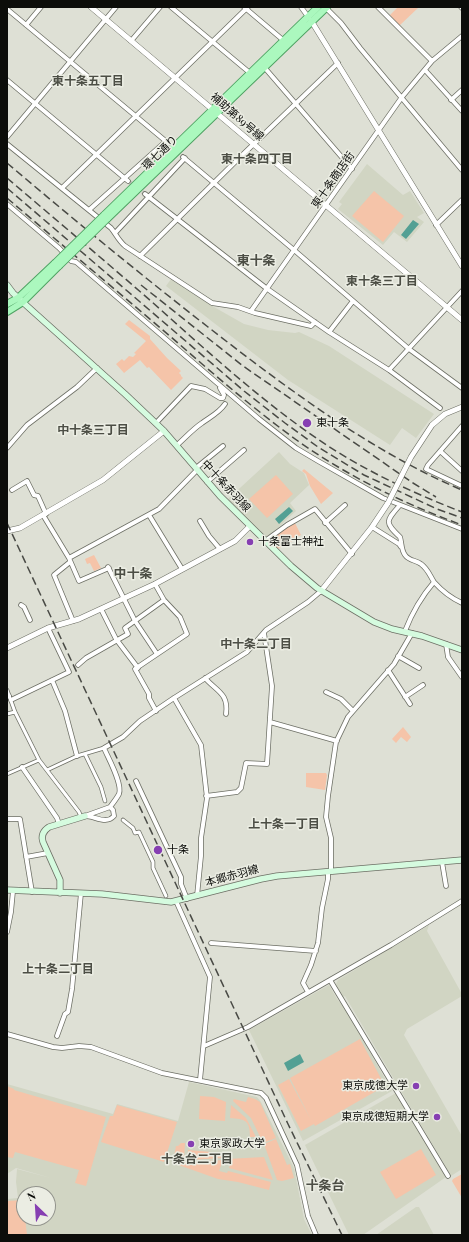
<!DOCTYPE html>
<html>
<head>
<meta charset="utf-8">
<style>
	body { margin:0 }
	#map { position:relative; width:469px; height:1242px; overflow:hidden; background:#dee0d5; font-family:"Playfair Display",serif }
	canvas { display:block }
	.frame { position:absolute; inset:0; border:8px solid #0c0d0a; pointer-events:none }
	.north { position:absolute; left:16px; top:1186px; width:40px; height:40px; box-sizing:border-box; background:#ebede3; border:1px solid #92938c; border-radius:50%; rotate:335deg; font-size:11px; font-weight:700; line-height:16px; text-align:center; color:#0c0d0a }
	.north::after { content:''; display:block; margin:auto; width:14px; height:18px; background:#863fb2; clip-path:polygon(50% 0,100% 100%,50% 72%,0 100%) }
</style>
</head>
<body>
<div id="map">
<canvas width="469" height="1242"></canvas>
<div class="frame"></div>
<div class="north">N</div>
</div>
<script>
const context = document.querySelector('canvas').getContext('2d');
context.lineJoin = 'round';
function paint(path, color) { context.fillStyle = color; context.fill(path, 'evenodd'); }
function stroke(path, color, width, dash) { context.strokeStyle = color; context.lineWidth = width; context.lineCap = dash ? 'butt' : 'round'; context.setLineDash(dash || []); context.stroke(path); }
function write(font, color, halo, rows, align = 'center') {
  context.font = font + ' "Playfair Display","Noto Sans JP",serif'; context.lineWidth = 3; context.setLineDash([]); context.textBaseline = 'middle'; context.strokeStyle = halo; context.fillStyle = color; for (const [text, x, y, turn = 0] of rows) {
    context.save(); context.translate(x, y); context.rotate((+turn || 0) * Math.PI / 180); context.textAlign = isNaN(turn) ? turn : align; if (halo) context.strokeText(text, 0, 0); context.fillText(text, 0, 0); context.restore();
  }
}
const built = new Path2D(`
	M367 164 403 195 410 191 424 213 417 217 424 222 407 242 394 232 383 245 338 209 342 204 339 202Z
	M171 279 214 307 244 324 268 330 295 333 299 332 329 346 434 414 416 438 402 428 390 445 288 380 166 286Z
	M279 452 290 464 304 473 309 485 290 503 296 511 268 537H266L228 499Z
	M429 925 427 931 462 994V996L407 1029 404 1035 462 1136V1169L451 1176 345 996 343 997 336 984 338 980Z
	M329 985 337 999 345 1008 392 1091 303 1141 249 1030Z
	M189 1082 257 1097 261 1102 294 1168 304 1219 312 1235H7V1199L18 1198 16 1182 17 1169 51 1178 16 1168 7 1174V1084L113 1114 117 1104 178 1121ZM24 1194H48V1218H24Z
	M396 1093 446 1177 363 1235H349L305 1145Z
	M416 1207H419L434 1235H376Z`);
const green = new Path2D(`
	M398 7H417L418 8 399 26 390 15Z
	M374 191 404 216 383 242 352 216Z
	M129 320 150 336V339L167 358 181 371 179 373 181 375V376L183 378 171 390 149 367 147 368 140 360 124 373 116 364 122 359 124 361 129 356 133 357 136 354 134 353 146 341 125 324Z
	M304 469 333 493 321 504 310 486 306 474 302 471Z
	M276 475 293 494 267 518 249 499Z
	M295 523 301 535 295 538V539L286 546 284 545 278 549 269 542V540L286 527Z
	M94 555 101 568 94 571 90 563 87 564 85 559Z
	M403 727 411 737 407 742 401 737 396 743 392 739Z
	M306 773H326L327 775 325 790 306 787Z
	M360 1039 385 1086 315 1126 314 1124 301 1131 278 1085 289 1079 311 1120 290 1078Z
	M7 1086 14 1089V1090L106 1117 86 1186 75 1183 79 1170 15 1152 13 1158 7 1157Z
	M200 1096 214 1097 226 1102 225 1121 199 1119Z
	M248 1097 255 1099 260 1102 276 1138 263 1143 251 1118 233 1101 234 1099 246 1102Z
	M117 1105 177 1122 164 1162 101 1142 110 1116H113Z
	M231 1105 246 1118 256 1137H250C250 1120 245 1119 230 1118Z
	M276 1139 287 1165 290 1164 294 1178 282 1181 277 1180 264 1144Z
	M181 1143H185L184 1159 173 1161 176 1146H178Z
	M421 1149 436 1175 396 1199 380 1172Z
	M188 1150 224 1153 223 1158 187 1160Z
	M264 1157 273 1180 229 1168 230 1165 227 1164V1159Z
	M223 1160 219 1171 227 1173 228 1171 271 1182 269 1190 238 1182 218 1179 173 1163Z
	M462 1174V1198L452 1181 453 1179Z
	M24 1200V1218H25L27 1235H7V1201Z`);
const water = new Path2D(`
	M413 220 419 224 406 239 401 235Z
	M289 507 293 511 279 524 275 519Z
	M300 1054 304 1062 288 1071 284 1063Z`);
const minorTunnel = new Path2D(`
	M168 143 183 157
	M128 181 145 194`);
const pedestrian = new Path2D(`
	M7 690 15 712 39 760 79 812 81 817
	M7 714 15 712
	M85 754 101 787 105 801
	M47 770 77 756 104 748
	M7 774 39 760
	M123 820 133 828 135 833 139 832 153 862V868L166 896`);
const minor = new Path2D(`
	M171 7 250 73
	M244 7 283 40
	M301 7 309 18
	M378 7 432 61
	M461 7 462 8
	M326 8 341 23 360 48 462 170
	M7 9 168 143
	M26 25 41 7
	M131 41 160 7
	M264 67 352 169
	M425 70 462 111
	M7 80 128 181
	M451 100 462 90
	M7 137 116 7
	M7 144 111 228C116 234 118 240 125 246L212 303 238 307 255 313 311 326 315 322
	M183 157 294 250 409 349 462 388
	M62 188 248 7
	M145 194 266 288 329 332 389 370 440 408
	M7 204 59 248 71 261 76 262 259 419 296 448 318 461 383 498 462 529
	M89 210 165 142
	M436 225 462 200
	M115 233 185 158
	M140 256 233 164 338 63
	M251 311 402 97 432 61 462 36
	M329 332 353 301
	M389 370 462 291
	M156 423 191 386 205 389 220 398H223L224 395 220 388
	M462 426 428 465 426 469 462 486
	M177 445C185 438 193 429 202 423 210 417 219 413 225 404
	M7 448 27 425 77 387 97 368
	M440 451 462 471
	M196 468 223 446
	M207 482 244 450
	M12 490 27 481 34 495 38 496 46 514
	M400 505C386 521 384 522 400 537 402 543 401 550 405 555 409 561 416 560 421 564 428 569 430 576 434 582 442 591 451 598 462 603
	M43 515 69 558 79 581 109 568
	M149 515 182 569
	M200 521 209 536 220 549
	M325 523 345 505
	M372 527 399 544 401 547
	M265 541 287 525 315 509 352 554
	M69 558 159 509 197 470
	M70 562 54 575 73 621
	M108 567 135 621 157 654
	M155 584 164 600 180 617 187 634 135 669 149 694V698L156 711
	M21 605 24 607 30 620
	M101 609 116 639 138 668
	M405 631C412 613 421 597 434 582
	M446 644 448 657 462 677
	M398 656 419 668
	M78 665 86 658 128 634 125 628 164 600
	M388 670 410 704
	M205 678C216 691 229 693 226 714
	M52 680 65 711 77 756
	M326 692 341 699 353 711
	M7 697 9 696
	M405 697 423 685
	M174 698 201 745 207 798 201 838V856L197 896
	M11 700 69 672 48 628
	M270 722 337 741
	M22 767 57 818 59 824
	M136 781 181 877V884L187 899
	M206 796 237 792 241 788 246 763 267 764 272 686 264 633
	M110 807C113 803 117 798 119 794 123 784 108 758 104 748L123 737 140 721 174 698 247 652 266 630 308 602 321 591
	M110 807 113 810 114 816C106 825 95 816 85 816Z
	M7 819H20L32 892
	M26 857 48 853
	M442 862 446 886
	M331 871V838L326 817 328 796 336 742 348 717 394 664 412 633
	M176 901 210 977 200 1080
	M7 932 11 912 13 891
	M211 943 316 951
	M330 980 448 1176
	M308 992 303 983 311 965 318 943 322 908 328 879V872
	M7 1034 53 1047 62 1048 79 1046 91 1047 162 1073 261 1093 266 1098 297 1165 308 1216 316 1235
	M57 1036 65 1014 68 1012 72 989 81 893
	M204 1046 248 1027 391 945 462 901`);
const tertiary = new Path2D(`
	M91 7 462 320
	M312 22 462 266
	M7 531 20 528 103 480 164 431
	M321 591 372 527 388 503
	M7 648 48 628 79 619 155 584 235 541 250 526`);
const secondary = new Path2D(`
	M7 285 13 293 27 306 125 394 164 431 220 496 291 566 317 588 374 622 392 629 422 636 462 650
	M7 890 102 894 171 902 261 879 277 876 462 860
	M60 893V880L43 842C41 836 43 831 49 827L85 816`);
const primary = new Path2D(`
	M104 215 318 7
	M107 219 327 7
	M7 304 18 298 55 263
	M7 312 23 302 59 266`);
const rail = new Path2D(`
	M7 163C73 219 140 274 208 327 285 387 372 452 462 490
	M7 178C55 219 104 260 152 302 206 350 259 399 319 440 363 470 413 493 462 512
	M7 188 244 391 285 423 318 447 364 475 437 509 462 518
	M7 198C62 245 117 291 171 337 210 371 249 405 291 436 343 474 402 503 462 525
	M141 285 243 366 413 483 436 497
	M7 523 288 1124 342 1235`);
const tertiaryBridge = new Path2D(`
	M388 503 411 457 432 425 445 414 462 407`);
const primaryBridge = new Path2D(`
	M55 263 104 215
	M59 266 107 219`);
const markers = [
	[307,423,5,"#863fb2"],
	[250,542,4,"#863fb2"],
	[158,850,5,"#863fb2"],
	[416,1086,4,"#863fb2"],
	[437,1117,4,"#863fb2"],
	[191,1144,4,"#863fb2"]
];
const streetNames = [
	["補助第89号線",237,117,41],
	["環七通り",160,153,-44],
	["東十条商店街",333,180,-55],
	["中十条赤羽線",226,486,47],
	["本郷赤羽線",232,876,-15]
];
const poiNames = [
	["東十条",316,423],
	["十条富士神社",258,542],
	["十条",167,850],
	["東京成徳大学",408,1086,"right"],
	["東京成徳短期大学",429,1117,"right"],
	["東京家政大学",199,1144]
];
const neighbourhoodNames = [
	["東十条五丁目",88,81],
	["東十条四丁目",257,159],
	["東十条三丁目",382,281],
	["中十条三丁目",93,430],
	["中十条二丁目",256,644],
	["上十条一丁目",284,824],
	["上十条二丁目",58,969],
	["十条台二丁目",197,1159]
];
const quarterNames = [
	["東十条",256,261],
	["中十条",133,574],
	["十条台",325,1186]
];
paint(built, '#d1d5c3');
paint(green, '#f5c4a9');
paint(water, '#53a094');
stroke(minorTunnel, '#bec0b7', 4, [4, 2]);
stroke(pedestrian, '#6d6f65', 4.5);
stroke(minor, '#6d6f65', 5.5);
stroke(tertiary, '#6d6f65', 6);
stroke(secondary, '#6d6f65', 7);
stroke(primary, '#4fa263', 8);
stroke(pedestrian, '#fff', 3);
stroke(minor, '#fff', 4);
stroke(tertiary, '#fff', 5);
stroke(secondary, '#d5fbdf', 5.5);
stroke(primary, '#abf8be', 6);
stroke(rail, '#494a45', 1.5, [8, 4]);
stroke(tertiaryBridge, '#6d6f65', 6, []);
stroke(primaryBridge, '#4fa263', 8, []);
stroke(tertiaryBridge, '#fff', 5);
stroke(primaryBridge, '#abf8be', 6);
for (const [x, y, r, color] of markers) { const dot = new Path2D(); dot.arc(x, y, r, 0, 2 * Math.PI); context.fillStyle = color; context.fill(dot); stroke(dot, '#ebede3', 1.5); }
write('11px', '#0c0d0a', '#ebede3', streetNames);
write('11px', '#0c0d0a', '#ebede3', poiNames, 'left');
write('bold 12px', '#4c4e45', '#ebede3', neighbourhoodNames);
write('bold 13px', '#4c4e45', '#ebede3', quarterNames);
</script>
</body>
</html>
